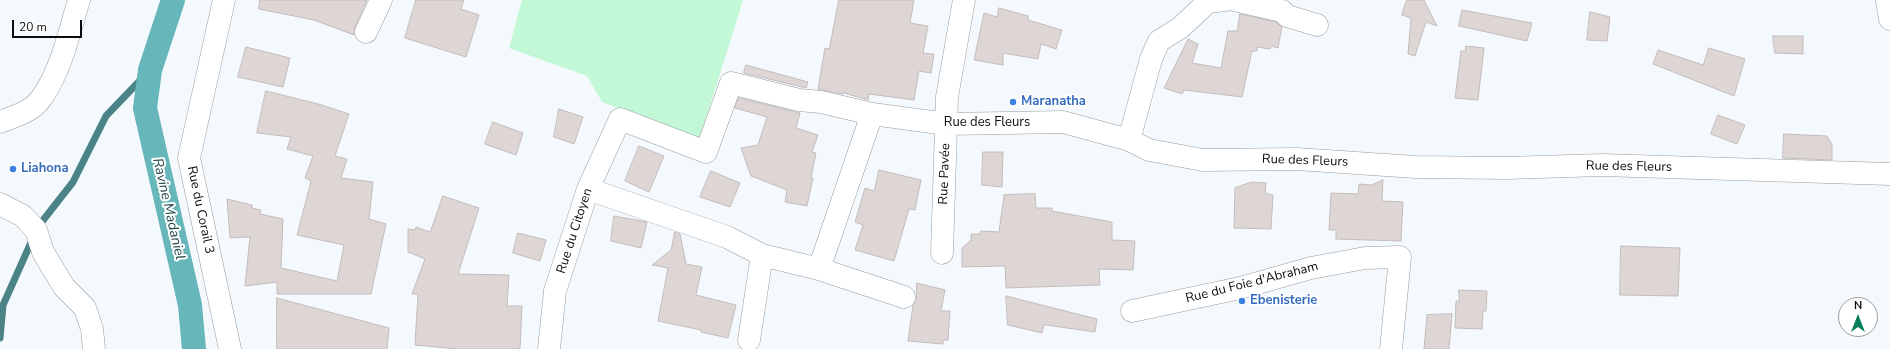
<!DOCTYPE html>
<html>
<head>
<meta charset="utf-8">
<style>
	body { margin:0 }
	#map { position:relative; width:1890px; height:349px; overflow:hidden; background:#f4f9fe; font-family:"Nunito Sans",sans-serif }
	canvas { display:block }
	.north { position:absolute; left:1838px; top:297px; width:40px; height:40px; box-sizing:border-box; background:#fff; border:1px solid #9d9e9f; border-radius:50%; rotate:0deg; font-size:11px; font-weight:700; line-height:16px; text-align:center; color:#0b0d0e }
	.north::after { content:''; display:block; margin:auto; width:14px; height:18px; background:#07805f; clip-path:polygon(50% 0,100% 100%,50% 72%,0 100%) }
	.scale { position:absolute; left:12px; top:20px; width:70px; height:18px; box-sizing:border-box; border:2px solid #0b0d0e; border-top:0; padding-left:5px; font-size:12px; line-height:14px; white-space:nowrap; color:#0b0d0e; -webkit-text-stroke:3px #fff; paint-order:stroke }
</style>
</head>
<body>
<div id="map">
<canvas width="1890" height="349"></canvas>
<div class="north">N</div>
<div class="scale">20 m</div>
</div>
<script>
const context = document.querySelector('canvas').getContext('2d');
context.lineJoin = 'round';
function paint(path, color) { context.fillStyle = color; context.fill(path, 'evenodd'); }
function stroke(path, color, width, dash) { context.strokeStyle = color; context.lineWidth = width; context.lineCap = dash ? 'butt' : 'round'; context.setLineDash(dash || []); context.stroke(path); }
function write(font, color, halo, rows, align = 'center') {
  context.font = font + ' "Nunito Sans",sans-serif'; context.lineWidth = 4; context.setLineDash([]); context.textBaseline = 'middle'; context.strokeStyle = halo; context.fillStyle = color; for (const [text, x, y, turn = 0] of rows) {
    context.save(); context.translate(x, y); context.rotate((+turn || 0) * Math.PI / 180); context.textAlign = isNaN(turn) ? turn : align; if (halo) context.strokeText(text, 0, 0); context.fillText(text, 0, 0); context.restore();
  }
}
const green = new Path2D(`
	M522 0H743L700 138 602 102 587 76 509 48Z`);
const stream = new Path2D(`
	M37 228 73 182 106 116 150 70
	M0 338 3 305 33 238`);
const canal = new Path2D(`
	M173 0 150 70 145 108 190 305 194 349`);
const building = new Path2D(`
	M260 0H367L355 27 354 35 314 20 259 9Z
	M416 0H464L461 9 479 15 466 57 405 38Z
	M839 0H914L910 23 928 26 923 53 934 54 931 73 919 71 914 100 869 94 868 100 844 93 843 94 818 89 825 48 829 49Z
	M1407 0H1424L1437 26 1426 22 1415 56 1408 54 1411 18 1402 15Z
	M999 8 1028 16V20L1062 30 1056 49 1041 44 1038 59 1003 53V65L974 60 984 13 997 17Z
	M1462 10 1532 23 1527 41 1459 26Z
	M1590 12 1610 17 1607 41 1587 40Z
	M1240 14 1276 22 1282 27 1278 48 1271 46 1270 49 1257 47V51H1252L1242 97 1184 90 1182 94 1164 88 1188 39 1198 44 1192 63 1221 68 1228 31H1237Z
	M1773 36H1803V54L1775 53Z
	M1466 46 1484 48 1478 100 1455 98 1461 51H1465Z
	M246 47 290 58 283 87 238 77Z
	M1709 48 1745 59 1734 96 1653 64 1658 50 1703 65Z
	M746 65 808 82 806 88 744 73Z
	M266 91 322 105 349 114 335 156 347 159 341 178 373 182 369 219 386 224 371 294H277V282L245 286 250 237 230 238 227 199 252 205V208L261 210 260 214 283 219 281 268 337 281 344 245 297 235 311 181 305 178 313 156 287 149 291 137 257 133Z
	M739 98 800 113 796 128 818 135 812 152 816 153 811 178H813L807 206 785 202 787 190 751 176 741 148 758 145 767 117 735 108Z
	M559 109 583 117 574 144 554 137Z
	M1718 115 1745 125 1737 144 1711 134Z
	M493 122 523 133 516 155 485 144Z
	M1784 134 1827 136 1832 145V160L1783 158Z
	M639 146 664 156 649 192 625 181Z
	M983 152H1003L1002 187 982 185Z
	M879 170 921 180 915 210 909 209 894 261 855 250 863 225 855 222 865 188 874 191Z
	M711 171 740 183 730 207 700 197Z
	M1383 180 1382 201 1403 202 1401 241 1336 239V230H1329L1331 193 1358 194 1359 184 1371 185Z
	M1252 182 1266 183 1265 193 1273 195 1271 229 1234 228 1235 188Z
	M1035 194 1036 208H1052V211L1112 222V240L1135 241 1133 270 1099 269 1100 285 1006 288 1005 266 962 267V248L971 240V234H980L981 231 999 232 1004 195Z
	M443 196 479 208 458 274 509 275 507 306H522L520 349H458L415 345 418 294H412L425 259 408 252V229L415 230 416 227 430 232Z
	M614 216 647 222 641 248 611 241Z
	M675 232 680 234 686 264 702 267 696 295 736 305 728 338 701 332V330L658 321 668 268 652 265 671 250Z
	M518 233 546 240 540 261 513 253Z
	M1621 246 1680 248 1678 296 1620 295Z
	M917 283 945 290 941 311H950L948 340H943V344L908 341 913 305 916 301Z
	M1459 290 1487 291 1486 311H1483L1482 329 1455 328 1456 301H1459Z
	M1006 296 1097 319 1095 332 1046 325H1044L1042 333 1008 325Z
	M277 298 389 328 387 349H277Z
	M1452 314 1449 349H1424L1427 315Z`);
const minor = new Path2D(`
	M224 0 189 158 230 349
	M1234 0 1282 11 1287 16 1317 25
	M1887 0 1890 19
	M366 32 381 0
	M0 122C13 117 31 112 40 100 61 72 69 33 79 0
	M1129 140 1151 59 1159 41 1180 28 1208 2 1225 0
	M588 189 727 237 762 255 819 269 904 297
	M0 204 23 216 36 230 43 252 64 287 85 308 92 329 94 349
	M942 253 947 97 964 0
	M819 269 872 114
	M1132 311 1240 288 1311 268 1365 258 1400 257 1391 349
	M749 340 762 255
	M549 349 555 291 588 189 620 119 706 152 731 83 799 100 821 102 872 114 947 124 1063 122 1129 140 1149 150 1203 160 1297 159 1415 167 1506 168 1602 165 1890 174`);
const markers = [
	[1013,102,4,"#3f7fe0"],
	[13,169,4,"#3f7fe0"],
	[1242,301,4,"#3f7fe0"]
];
const shopNames = [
	["Maranatha",1021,102],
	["Liahona",21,169],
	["Ebenisterie",1250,301]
];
const streetNames = [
	["Rue des Fleurs",987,123],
	["Rue des Fleurs",1305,161,2],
	["Rue des Fleurs",1629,167,1],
	["Rue Pavée",945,174,-88],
	["Rue du Corail 3",200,210,78],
	["Rue du Citoyen",575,231,-72],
	["Rue du Foie d'Abraham",1252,283,-14]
];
const waterNames = [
	["Ravine Madaniel",168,209,77]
];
paint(green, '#c3f8d6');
stroke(stream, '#4b8386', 7);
stroke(canal, '#67b6ba', 24);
paint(building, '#ddd6d5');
stroke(building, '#c4bcbc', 1);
stroke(minor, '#979ca0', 23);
stroke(minor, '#fff', 22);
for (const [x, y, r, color] of markers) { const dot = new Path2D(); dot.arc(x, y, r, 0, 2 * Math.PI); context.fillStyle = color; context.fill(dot); stroke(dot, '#fff', 1.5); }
write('bold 13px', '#366cbe', '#fff', shopNames, 'left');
write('13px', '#0b0d0e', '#fff', streetNames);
write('italic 14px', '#214748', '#fff', waterNames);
</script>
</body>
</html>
